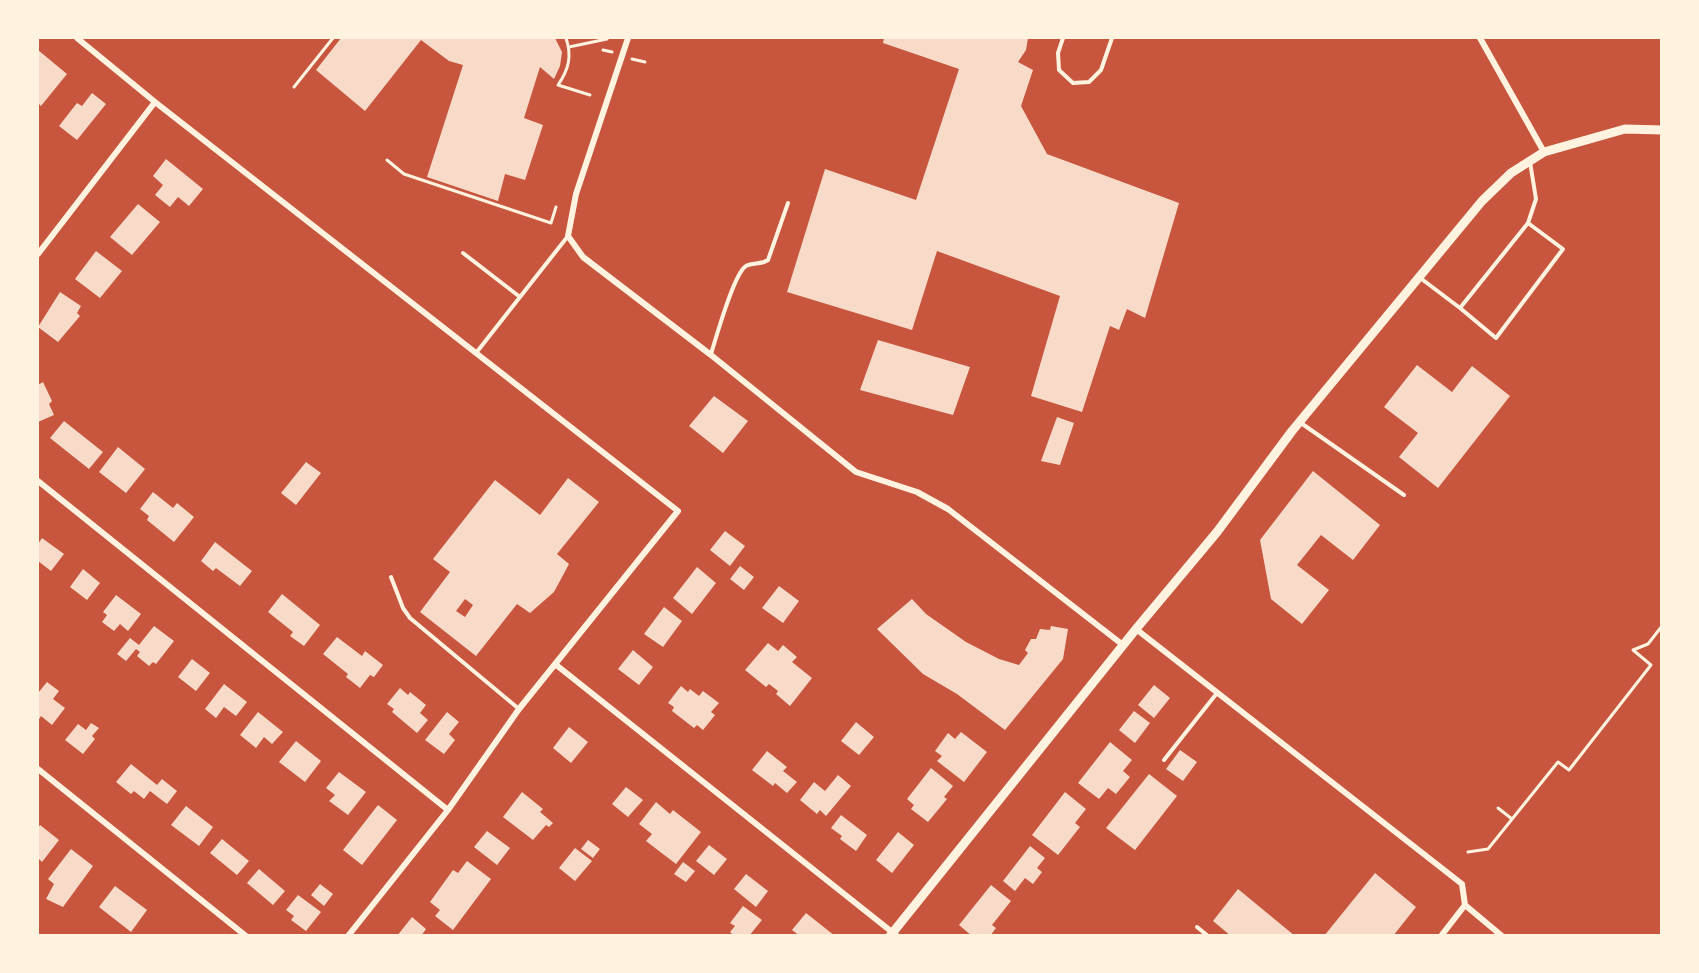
<!DOCTYPE html>
<html>
<head>
<meta charset="utf-8">
<style>
	body { margin:0 }
	#map { position:relative; width:1699px; height:973px; overflow:hidden; background:#c8553d; font-family:Signika,sans-serif }
	canvas { display:block }
	.frame { position:absolute; inset:0; border:39px solid #fff3e0; pointer-events:none }
</style>
</head>
<body>
<div id="map">
<canvas width="1699" height="973"></canvas>
<div class="frame"></div>
</div>
<script>
const context = document.querySelector('canvas').getContext('2d');
context.lineJoin = 'round';
function paint(path, color) { context.fillStyle = color; context.fill(path, 'evenodd'); }
function stroke(path, color, width, dash) { context.strokeStyle = color; context.lineWidth = width; context.lineCap = dash ? 'butt' : 'round'; context.setLineDash(dash || []); context.stroke(path); }
const building = new Path2D(`
	M341 38H555L562 52 560 66 554 79 540 67 524 118 543 125 525 180 505 174 498 201 427 177 463 65 449 61 421 40 365 111 316 70Z
	M884 38H1028L1026 50 1018 62 1033 70 1021 106 1047 154 1179 203 1145 318 1127 309 1119 330 1110 326 1082 412 1031 396 1060 296 937 251 912 330 787 292 825 169 916 200 959 69 883 43Z
	M38 50 67 74 41 106 38 103Z
	M92 93 106 104 77 140 59 126 77 103 82 106Z
	M166 159 203 189 189 206 178 197 170 207 155 195 163 185 153 176Z
	M138 204 160 222 132 255 110 237Z
	M96 251 122 271 100 298 75 279Z
	M60 292 81 306 77 313 80 316 58 342 38 327Z
	M878 340 970 367 953 415 860 390Z
	M1417 365 1452 392 1472 366 1510 396 1438 488 1399 457 1418 433 1384 407Z
	M43 382 52 401 49 404 54 415 38 422V385Z
	M714 396 748 421 723 453 689 426Z
	M1057 417 1074 423 1060 465 1041 461Z
	M64 421 103 452 89 469 50 438Z
	M118 447 145 469 126 493 99 472Z
	M306 462 321 473 296 505 281 493Z
	M1313 471 1380 525 1353 560 1321 535 1297 565 1329 590 1302 624 1271 599 1260 540Z
	M568 478 599 502 557 554 569 564 554 592 530 613 517 604 476 656 420 612 450 572 433 559 495 480 540 515ZM465 599 473 605 465 617 456 611Z
	M153 492 173 508 177 503 194 517 174 542 147 520 149 516 140 509Z
	M725 531 745 546 730 566 710 550Z
	M42 538 64 554 51 571 38 561V544Z
	M215 542 252 571 240 586 216 568 213 571 201 561Z
	M740 566 754 577 744 590 730 579Z
	M697 567 716 583 692 614 673 598Z
	M83 569 100 583 87 600 70 587Z
	M779 586 799 601 783 623 762 608Z
	M282 594 320 625 304 646 290 636 293 632 268 612Z
	M116 595 141 614 128 631 120 624 114 631 102 622 107 615 103 612Z
	M912 599 926 614 966 642 999 659 1019 665 1028 653 1025 650 1031 639H1036L1040 629 1050 630 1051 626 1068 629 1063 659 1005 730 957 694 923 674 877 629Z
	M664 607 682 621 663 647 644 634Z
	M154 626 174 641 156 664 153 662 149 666 137 656 140 652 136 649 126 661 117 654 130 638 139 645Z
	M337 637 362 656 365 651 383 665 374 677 370 675 360 688 346 677 348 674 323 654Z
	M768 643 778 651 783 645 797 657 792 662 812 678 790 706 776 694 778 691 769 684 766 687 745 670Z
	M633 650 653 667 639 685 618 669Z
	M192 659 210 673 196 691 178 677Z
	M47 682 59 691 53 699 65 708 52 725 41 716 38 721V693Z
	M224 684 247 702 236 716 224 707 216 718 205 709Z
	M1154 685 1170 698 1154 718 1138 705Z
	M681 686 688 692 690 689 699 696 703 691 719 703 711 712 715 715 703 730 697 725 694 728 672 711 674 707 668 703Z
	M400 688 408 695 410 692 426 705 420 713 428 720 417 733 392 712 394 709 387 704Z
	M1134 711 1150 723 1135 743 1119 730Z
	M258 712 283 732 272 744 264 737 256 748 240 735Z
	M447 712 459 722 449 734 455 740 444 754 425 740Z
	M856 722 874 737 859 755 841 741Z
	M91 723 99 728 92 736 95 739 83 754 65 740 78 724 86 730Z
	M569 727 588 742 571 763 553 748Z
	M961 732 987 752 964 782 937 761 942 756 935 751 948 733 955 739Z
	M296 741 321 761 305 782 279 762Z
	M1110 742 1132 760 1123 771 1130 777 1116 794 1108 788 1099 799 1078 783Z
	M1180 750 1197 762 1183 781 1166 769Z
	M767 751 787 767 783 771 797 782 787 793 775 783 773 786 752 770Z
	M131 764 157 785 162 779 177 791 167 804 150 791 144 799 134 791 131 794 116 782Z
	M931 768 953 786 944 797 947 799 928 822 911 809 914 805 907 799Z
	M339 772 366 792 348 815 329 801 335 795 326 788Z
	M1149 774 1177 796 1135 850 1106 828Z
	M838 775 851 786 826 816 820 810 817 814 800 800 814 782 825 791Z
	M626 787 643 800 628 817 612 804Z
	M522 792 543 809 540 812 553 823 549 827 546 825 533 840 503 817Z
	M1065 792 1086 809 1075 823 1080 827 1058 855 1032 835Z
	M656 802 670 814 673 810 701 832 676 864 646 841 652 834 639 824Z
	M378 805 397 820 362 865 343 850Z
	M186 806 213 827 199 846 171 825Z
	M841 815 867 835 856 851 840 839 842 836 831 828Z
	M40 825 59 840 42 862 38 858V828Z
	M487 831 510 848 497 865 474 847Z
	M898 832 914 845 892 873 876 860Z
	M222 839 249 861 237 875 210 853Z
	M588 840 600 849 593 858 581 849Z
	M709 845 727 859 714 875 696 861Z
	M1030 846 1045 858 1037 868 1042 872 1033 884 1025 878 1015 891 1003 881Z
	M575 848 592 861 575 881 559 868Z
	M71 849 93 866 63 907 46 899 54 884 48 879Z
	M467 861 491 879 453 930 435 916 440 910 430 902 453 870 458 873Z
	M683 862 695 871 686 882 674 874Z
	M259 869 285 891 273 905 247 883Z
	M1375 873 1416 907 1393 936H1324Z
	M746 874 768 891 756 907 734 889Z
	M320 884 333 894 324 906 311 895Z
	M991 885 1011 901 992 925 996 928 990 936H972L959 925Z
	M115 886 147 910 131 932 99 907Z
	M1238 889 1295 936H1231L1213 921Z
	M298 895 321 912 306 931 291 920 294 916 286 910Z
	M743 906 762 920 749 936H734L730 932 735 926 730 923Z
	M806 913 835 936H800L792 930Z
	M412 917 426 929 421 936H397Z`);
const path = new Path2D(`
	M566 38C572 56 569 69 558 85L590 95
	M569 47 607 39
	M603 50 612 52
	M632 59 645 62
	M294 87 333 38
	M387 160 404 174 551 223 556 207
	M1498 808 1512 819
	M1468 852 1488 849 1558 762 1569 770 1651 665 1633 650 1648 644 1662 626`);
const service = new Path2D(`
	M1063 38 1058 53 1059 70 1073 83 1089 82 1101 70 1112 38
	M463 253 520 297 568 236
	M1419 277 1460 308 1528 223 1536 199 1530 162
	M1460 308 1496 338 1563 249 1528 223
	M476 353 520 297
	M711 354C716 338 734 273 746 266 753 262 761 265 768 260L788 203
	M1301 423 1404 495
	M391 577 403 608 410 618 519 709
	M1164 760 1217 693
	M1197 927 1208 936`);
const minor = new Path2D(`
	M77 38 155 102 678 511 519 709 448 810 348 936
	M628 38 576 194 568 236 583 257 711 355 856 472 917 492 948 509 1123 645
	M1480 38 1544 152
	M38 254 155 102
	M38 481 448 810
	M1136 629 1462 884 1465 905 1502 936
	M555 664 897 936
	M38 769 246 936
	M1441 936 1465 905`);
const tertiary = new Path2D(`
	M890 936 1136 629 1217 532 1292 431 1482 201 1511 173 1544 152 1625 129 1662 130`);
paint(building, '#f7dbc8');
stroke(path, '#fff3e0', 3);
stroke(service, '#fff3e0', 4);
stroke(minor, '#fff3e0', 6);
stroke(tertiary, '#fff3e0', 9);
</script>
</body>
</html>
